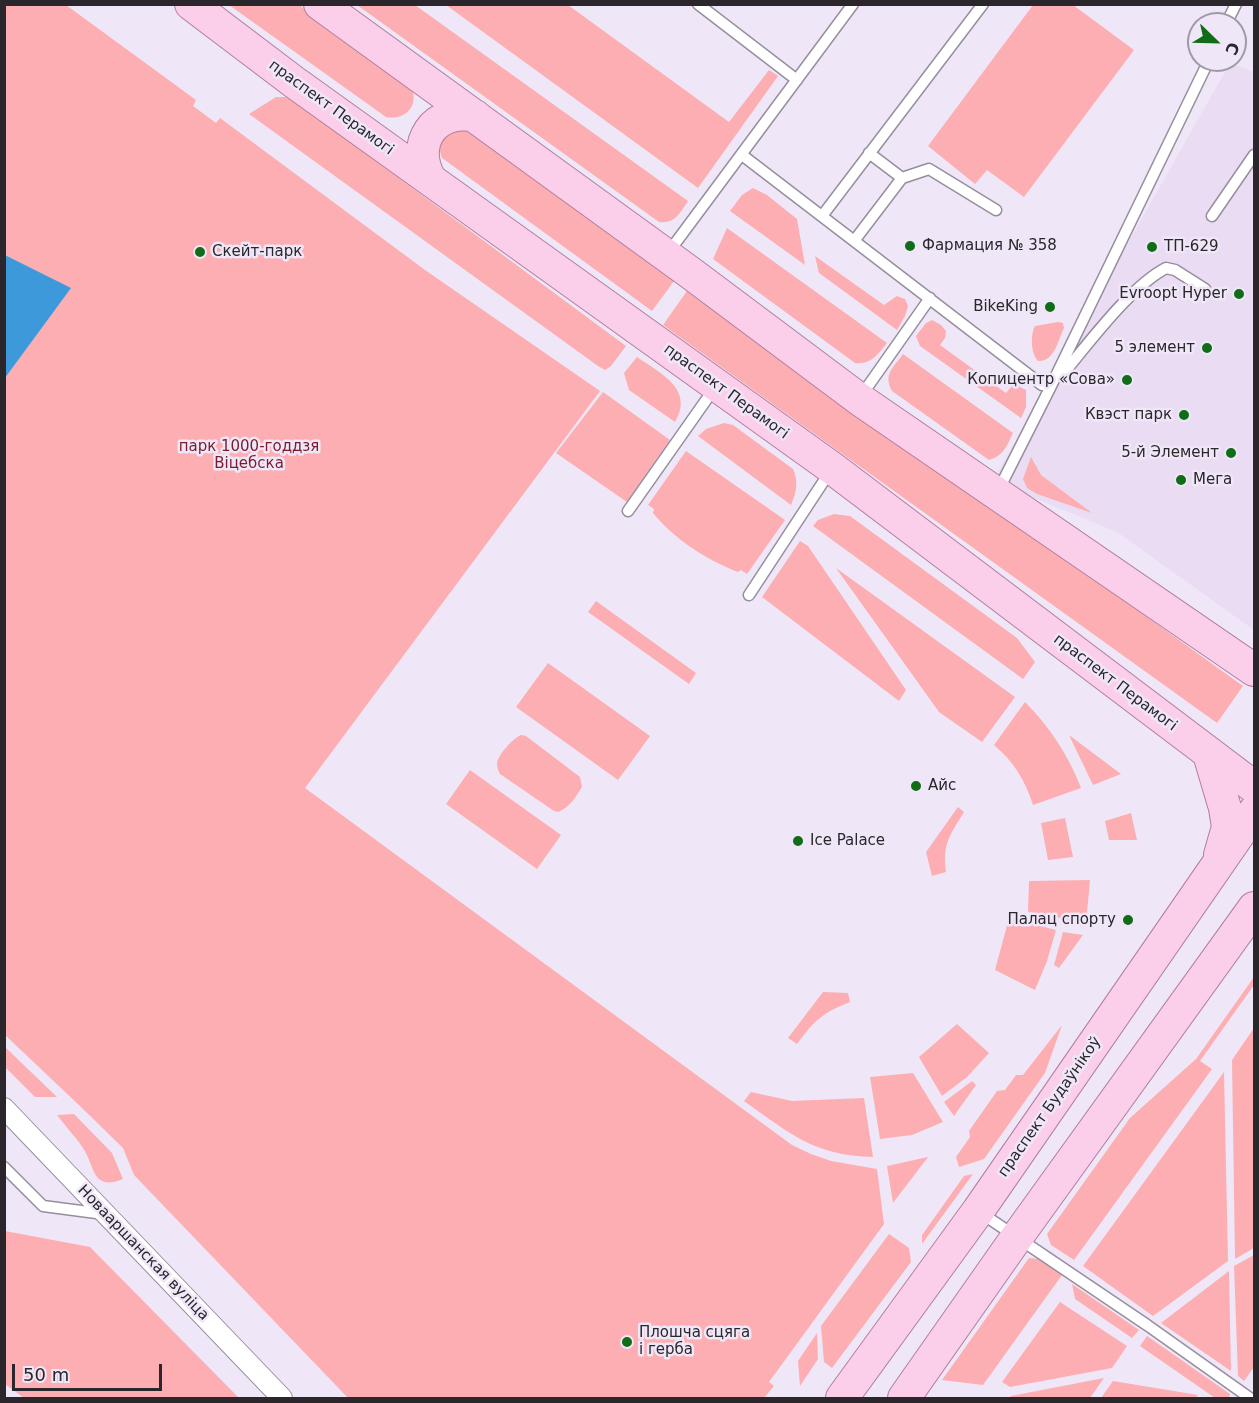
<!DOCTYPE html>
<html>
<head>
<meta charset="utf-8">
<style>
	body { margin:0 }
	#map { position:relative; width:1259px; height:1403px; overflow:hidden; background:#efe7f7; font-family:"DejaVu Sans",sans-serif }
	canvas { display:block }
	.frame { position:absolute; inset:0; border:6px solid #2a262c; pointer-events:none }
	.north { position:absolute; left:1187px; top:12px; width:60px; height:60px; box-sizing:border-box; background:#efe7f7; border:2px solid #a09aa6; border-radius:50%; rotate:113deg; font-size:16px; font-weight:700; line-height:24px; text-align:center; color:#2a262c }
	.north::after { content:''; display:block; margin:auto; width:21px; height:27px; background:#116c17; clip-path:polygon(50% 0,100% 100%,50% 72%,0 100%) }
	.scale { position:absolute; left:12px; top:1364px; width:150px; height:27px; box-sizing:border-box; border:3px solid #2a262c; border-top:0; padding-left:8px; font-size:18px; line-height:21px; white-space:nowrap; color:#2a262c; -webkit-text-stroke:4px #efe7f7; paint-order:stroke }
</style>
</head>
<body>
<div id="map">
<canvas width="1259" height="1403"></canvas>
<div class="frame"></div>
<div class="north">С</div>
<div class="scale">50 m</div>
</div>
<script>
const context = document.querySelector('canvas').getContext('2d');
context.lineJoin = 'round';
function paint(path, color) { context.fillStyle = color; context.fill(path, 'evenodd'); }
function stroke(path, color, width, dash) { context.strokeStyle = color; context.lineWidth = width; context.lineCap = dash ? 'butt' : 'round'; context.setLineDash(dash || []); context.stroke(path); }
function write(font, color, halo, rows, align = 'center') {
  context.font = font + ' "DejaVu Sans",sans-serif'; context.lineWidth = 5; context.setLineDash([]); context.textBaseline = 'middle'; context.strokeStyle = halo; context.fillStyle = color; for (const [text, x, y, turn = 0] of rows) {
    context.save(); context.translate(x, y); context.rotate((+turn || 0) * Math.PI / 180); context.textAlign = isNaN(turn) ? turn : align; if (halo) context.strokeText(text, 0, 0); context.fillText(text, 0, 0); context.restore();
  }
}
const built = new Path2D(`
	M1230 63 1254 72V630L1117 532 1027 495 998 472Z`);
const green = new Path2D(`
	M4 5H66L196 100 193 106 216 123 220 118 425 270 600 391 305 788 792 1145 811 1154 831 1161 877 1169 884 1224 769 1382 774 1386 764 1398H348L134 1175 123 1148 82 1108 5 1035V378L70 288 5 255Z
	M229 5H299L410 85C421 104 406 121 386 117Z
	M357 5H415L688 201C680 213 675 224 659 222Z
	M446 5H568L729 122 769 70 778 76 698 188Z
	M1033 5H1073L1134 50 1024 197 987 170 975 184 928 146Z
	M276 97H286L315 116 626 346 611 366 605 370 598 366 249 114Z
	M460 122 677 277 652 311 442 158 438 145Z
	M753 188 767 195 797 219 805 265 730 211 742 195Z
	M727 228 887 343C878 354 871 365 855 363L713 259Z
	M815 256 884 305 897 296 905 299 908 306 905 316 897 330 819 273Z
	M689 288 1243 686 1217 723 663 325Z
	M932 320 941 325 946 331 945 338 940 345 1006 393 1011 387 1018 386 1026 390V407L1021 418 920 346 916 336 926 323Z
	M1058 322 1063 323 1064 328C1058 341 1054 362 1038 361 1031 354 1030 335 1035 326Z
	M903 354 1013 433C1007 446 1003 456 989 460L892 391C883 374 893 368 903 354Z
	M637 357C660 373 695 389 675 422L629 390 624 373Z
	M603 392 670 440 627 502 556 453Z
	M724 423 733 425 793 469C799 482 796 493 791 505L698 436 706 429Z
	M686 451 785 520 747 574 741 570 738 572C707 560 674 539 653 513L654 509 648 505Z
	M1031 457 1041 475 1092 513 1037 494 1027 488 1023 479Z
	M834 514 850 516 1017 638 1035 662 1023 679 813 526 818 520Z
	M800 541 808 546 906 690 899 701 762 597Z
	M836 568 1015 697 982 742 939 712Z
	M596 601 696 673 689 684 588 612Z
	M548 663 650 736 618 780 516 707Z
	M1025 702C1049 726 1069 756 1081 788L1033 805C1025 780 1014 762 994 745Z
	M521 735 526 736 580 777 582 787C575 798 570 807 558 812L554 811 500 774C498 770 497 768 497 763 498 755 513 738 521 735Z
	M1069 735 1121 774 1093 785Z
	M470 770 561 835 537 869 446 804Z
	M958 807 964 812C950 835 942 844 946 872L932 876 926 852Z
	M1131 813 1137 840H1109L1105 821Z
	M1065 818 1073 857 1048 860 1041 823Z
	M1090 880 1086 923 1028 912 1029 881Z
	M1009 918 1056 930 1047 961 1035 990 995 970Z
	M1063 932 1083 935 1059 968 1054 965Z
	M1254 977V985L1200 1061 1212 1069 1074 1260 1051 1245 1047 1234 1130 1118 1196 1059Z
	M823 992 848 993 850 1002C822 1013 815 1020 797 1044L788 1038Z
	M957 1024 989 1053 967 1077 942 1096 919 1057Z
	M1062 1025 1045 1073 984 1159 959 1167 956 1157 970 1137 969 1131 997 1091 1005 1090 1016 1075H1023Z
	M1254 1028V1248L1235 1259 1232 1060Z
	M5 1047 57 1097H35L5 1067Z
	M1224 1072 1228 1261 1153 1316 1083 1266Z
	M913 1073 943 1122 912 1135 880 1139 870 1077Z
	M972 1081 976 1085 954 1116 944 1102Z
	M751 1092 792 1101 864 1098 873 1157C815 1156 789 1133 744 1101Z
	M74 1114 112 1153 123 1179C92 1192 95 1166 83 1148 75 1136 65 1126 57 1115Z
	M928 1157 893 1203 887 1166Z
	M973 1174 922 1244V1235L964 1176Z
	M5 1231 90 1247 239 1398H24L5 1384Z
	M889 1234 909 1248 911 1262 832 1368 824 1362 821 1326Z
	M1254 1255V1367L1244 1381 1238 1376 1234 1266Z
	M1029 1258 1039 1259 1062 1275 983 1385 942 1380Z
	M1229 1271 1231 1371 1161 1323Z
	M1072 1284 1139 1330 1132 1338 1075 1299Z
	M1060 1302 1127 1346 1112 1368 1010 1387 1002 1382Z
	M817 1333 818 1359 800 1386 798 1361Z
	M1147 1336 1230 1394 1229 1398H1215L1140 1346Z
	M1104 1378 1090 1398H1009L1011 1396Z
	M1113 1381 1198 1395 1195 1398H1101Z`);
const water = new Path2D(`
	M5 255 71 288 5 378 4 255Z`);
const service = new Path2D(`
	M698 4 797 80
	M1226 24 1236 4
	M869 153 902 178
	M742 155 1042 385
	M822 216 983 4
	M1212 216 1254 155
	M854 241 902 178 929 169 996 210
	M668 253 853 4
	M1062 375C1089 343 1130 287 1166 268L1175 270 1205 289
	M861 396 930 298
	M998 491 1051 386 1209 60
	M628 511 716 386
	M749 595 831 470
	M4 1167 43 1206 104 1214
	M981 1213 1147 1325 1250 1398`);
const minor = new Path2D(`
	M4 1108 282 1398`);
const primary = new Path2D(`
	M191 4 294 82 832 468 1254 787
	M320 4 692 274 859 399 1254 670
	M430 179C410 144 434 107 475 116
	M1209 754 1225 808 1228 827 1220 855
	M842 1398 978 1211 1254 812
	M904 1398 1017 1237 1254 908`);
const markers = [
	[910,246,6,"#116c17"],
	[1152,247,6,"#116c17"],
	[200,252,6,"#116c17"],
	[1239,294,6,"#116c17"],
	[1050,307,6,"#116c17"],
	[1207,348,6,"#116c17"],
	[1127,380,6,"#116c17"],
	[1184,415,6,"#116c17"],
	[1231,453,6,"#116c17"],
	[1181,480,6,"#116c17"],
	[916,786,6,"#116c17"],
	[798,841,6,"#116c17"],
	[1128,920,6,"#116c17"],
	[627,1342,6,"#116c17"]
];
const streetNames = [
	["праспект Перамогі",331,108,36],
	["праспект Перамогі",726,392,36],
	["праспект Перамогі",1115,683,37],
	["праспект Будаўнікоў",1050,1107,-55],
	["Новааршанская вуліца",143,1253,46]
];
const poiNames = [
	["Фармация № 358",922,246],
	["ТП-629",1164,247],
	["Скейт-парк",212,252],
	["Evroopt Hyper",1227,294,"right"],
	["BikeKing",1038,307,"right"],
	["5 элемент",1195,348,"right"],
	["Копицентр «Сова»",1115,380,"right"],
	["Квэст парк",1172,415,"right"],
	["5-й Элемент",1219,453,"right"],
	["Мега",1193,480],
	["Айс",928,786],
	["Ice Palace",810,841],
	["Палац спорту",1116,920,"right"],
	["Плошча сцяга",639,1333],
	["і герба",639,1350]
];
const parkNames = [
	["парк 1000-годдзя",249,447],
	["Віцебска",249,464]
];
paint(built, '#e9dcf3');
paint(green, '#fdaeb2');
paint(water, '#3d99d9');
stroke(service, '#968e9d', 13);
stroke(minor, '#968e9d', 22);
stroke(primary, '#b17e9e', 34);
stroke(service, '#fff', 10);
stroke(minor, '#fff', 20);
stroke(primary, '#fbcee9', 32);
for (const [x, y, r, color] of markers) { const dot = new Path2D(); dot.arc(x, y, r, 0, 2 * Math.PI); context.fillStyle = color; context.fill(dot); stroke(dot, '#efe7f7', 2); }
write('15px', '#2a262c', '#efe7f7', streetNames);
write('15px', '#2a262c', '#efe7f7', poiNames, 'left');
write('15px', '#7a1c2c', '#efe7f7', parkNames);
</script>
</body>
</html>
